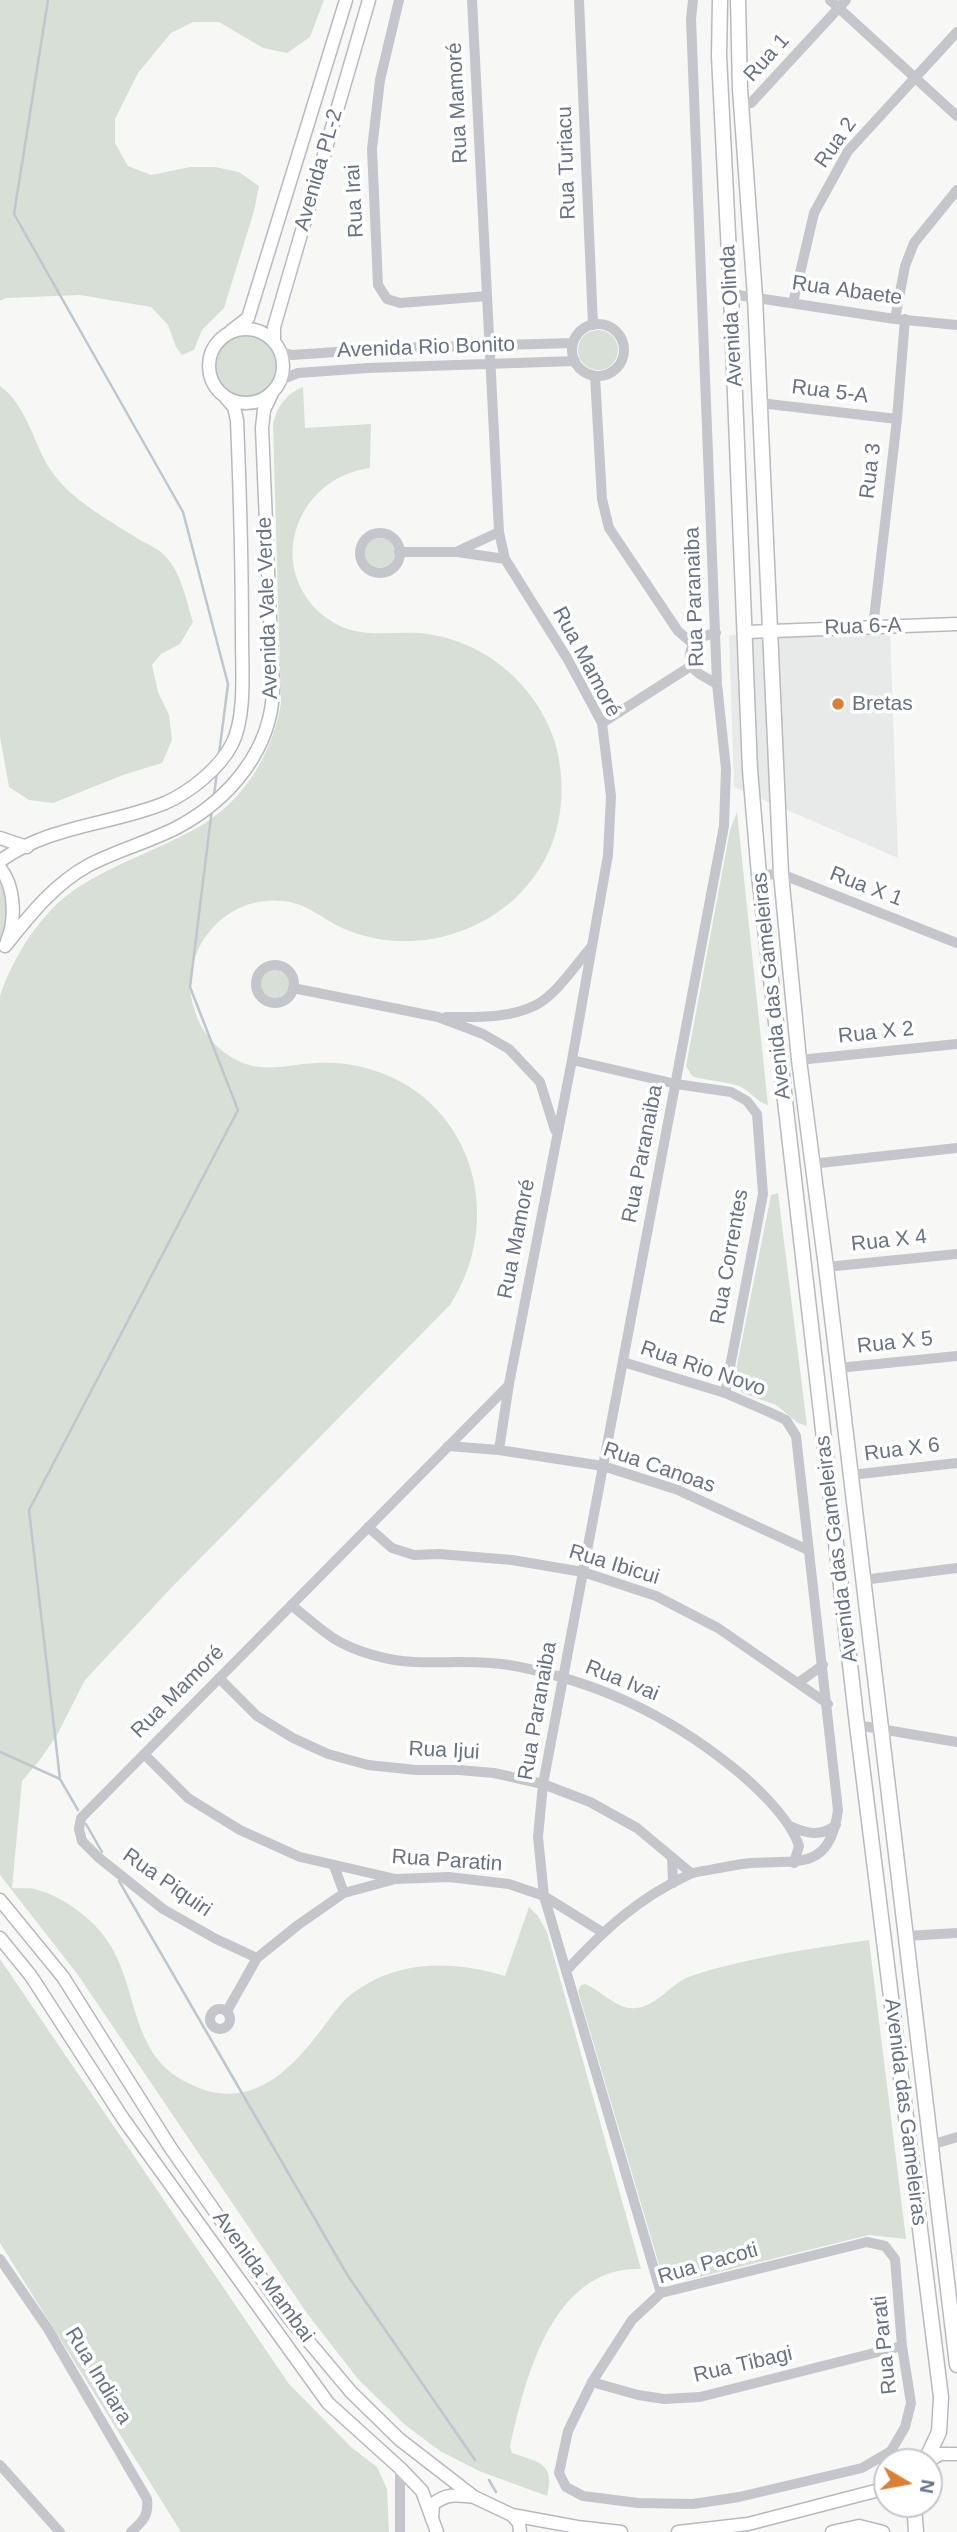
<!DOCTYPE html>
<html>
<head>
<meta charset="utf-8">
<style>
	body { margin:0 }
	#map { position:relative; width:957px; height:2532px; overflow:hidden; background:#f7f8f6; font-family:Helvetica,sans-serif }
	canvas { display:block }
	.north { position:absolute; left:873px; top:2448px; width:70px; height:70px; box-sizing:border-box; background:#fff; border:2px solid #c3c7ce; border-radius:50%; rotate:100deg; font-size:19px; font-weight:700; line-height:28px; text-align:center; color:#697285 }
	.north::after { content:''; display:block; margin:auto; width:24px; height:32px; background:#da7f33; clip-path:polygon(50% 0,100% 100%,50% 72%,0 100%) }
</style>
</head>
<body>
<div id="map">
<canvas width="957" height="2532"></canvas>
<div class="north">N</div>
</div>
<script>
const context = document.querySelector('canvas').getContext('2d');
context.lineJoin = 'round';
function paint(path, color) { context.fillStyle = color; context.fill(path, 'evenodd'); }
function stroke(path, color, width, dash) { context.strokeStyle = color; context.lineWidth = width; context.lineCap = dash ? 'butt' : 'round'; context.setLineDash(dash || []); context.stroke(path); }
function write(font, color, halo, rows, align = 'center') {
  context.font = font + ' Helvetica,sans-serif'; context.lineWidth = 7; context.setLineDash([]); context.textBaseline = 'middle'; context.strokeStyle = halo; context.fillStyle = color; for (const [text, x, y, turn = 0] of rows) {
    context.save(); context.translate(x, y); context.rotate((+turn || 0) * Math.PI / 180); context.textAlign = isNaN(turn) ? turn : align; if (halo) context.strokeText(text, 0, 0); context.fillText(text, 0, 0); context.restore();
  }
}
const built = new Path2D(`
	M890 629 898 858 734 787 729 635Z`);
const green = new Path2D(`
	M0 0H324L310 37 287 53 263 48 219 22H193L171 33 138 73 115 119V143L128 166 151 175 190 167H215L239 172 259 186 254 211 224 308 202 330 194 350 182 355 176 347 168 325 151 307 80 295 6 298 0 301Z
	M578 350a20 20 0 1 1 40 0a20 20 0 1 1-40 0Z
	M215 366a31 31 0 1 1 62 0a31 31 0 1 1-62 0Z
	M0 386C30 408 33 448 55 476 76 503 112 522 140 540 147 544 157 548 163 554 181 570 186 600 193 622L180 644 161 654 152 665 158 692 169 715 172 740 162 763 123 775 53 803 29 800 9 787 0 737Z
	M303 387 305 428 371 424 370 468C294 478 263 572 328 619 357 640 387 631 419 633 480 638 534 681 554 739 567 781 564 830 540 868 500 932 416 958 347 930 324 921 308 903 283 901 224 894 177 952 194 1008 201 1034 221 1055 246 1064 270 1072 291 1064 316 1063 331 1062 347 1063 362 1067 471 1093 508 1216 450 1305L173 1586 85 1680 57 1735 39 1761 22 1781 12 1888C20 1889 30 1887 38 1890 67 1898 98 1923 112 1948 139 1996 132 2056 188 2083 196 2087 208 2092 218 2093 264 2099 296 2063 321 2030 330 2019 338 2006 348 1997 395 1959 450 1960 505 1976L529 1907 538 1916 547 1932 641 2269C552 2266 525 2379 510 2447L512 2453C538 2462 556 2463 547 2496L479 2471 440 2451 405 2425 358 2379 306 2312 78 1975 0 1875V996C14 955 41 912 77 888 115 863 158 850 197 828 244 801 272 755 281 703L273 424C277 406 286 394 303 387Z
	M365 553a15 15 0 1 1 30 0a15 15 0 1 1-30 0Z
	M737 812 768 1105C756 1102 751 1091 739 1086 724 1081 707 1081 692 1076L686 1066 730 830Z
	M0 877C12 896 9 925 0 944Z
	M260 984a15 15 0 1 1 30 0a15 15 0 1 1-30 0Z
	M778 1193 807 1426 798 1423 776 1405 742 1393 734 1380 771 1195Z
	M869 1940 906 2239 869 2235 687 2280 674 2279 660 2268 578 1991 580 1986 585 1984C601 1990 618 2011 636 2008 658 2006 672 1982 691 1976 748 1957 810 1949 869 1940Z
	M0 1959 289 2384 352 2448 377 2467 387 2489 389 2532H181L0 2243Z`);
const stream = new Path2D(`
	M48 0 14 214 183 512 228 684 219 754
	M214 795 217 772
	M0 1752 60 1779
	M78 1810 60 1779 29 1510 238 1110 190 987 212 809
	M86 1824 102 1852
	M119 1881 348 2276 475 2460
	M489 2480 496 2492`);
const street = new Path2D(`
	M399 0 380 80 372 149 378 285 387 299 400 303 487 296
	M472 0 499 532 505 559 567 658 602 723 611 796 608 855 572 1060 509 1384 499 1450
	M579 0 593 325
	M830 0 957 116
	M741 105 751 103 846 0
	M731 294 895 319 957 325
	M793 303 814 213 848 151 957 32
	M895 319 905 266 914 243 957 190
	M572 350a26 26 0 1 1 52 0a26 26 0 1 1-52 0Z
	M281 352 292 355 394 348 573 343
	M595 376 602 499 609 528 678 631 693 644
	M280 380 298 373 368 368 575 361
	M760 403 897 419
	M360 553a20 20 0 1 1 40 0a20 20 0 1 1-40 0Z
	M458 551 499 532
	M399 552H457L505 559
	M873 627 897 419 905 319
	M716 633C711 634 704 636 700 638 688 646 686 664 697 672 703 677 711 680 717 684
	M602 723 691 666
	M759 875 781 874 957 943
	M256 984a19 19 0 1 1 38 0a19 19 0 1 1-38 0Z
	M293 988 438 1017 483 1034 509 1049 540 1082 555 1130
	M446 1017C476 1017 508 1019 536 1005 557 994 576 964 592 946
	M572 1060 676 1084 731 1092 747 1101 757 1114 763 1194 725 1393
	M799 1060 957 1044
	M811 1164 957 1148
	M826 1267 957 1254
	M838 1368 957 1356
	M448 1446 499 1450 603 1466 678 1490 808 1550
	M851 1475 957 1463
	M368 1527 392 1548 414 1555 439 1554 512 1560 583 1572 656 1596 718 1628 828 1704
	M863 1580 957 1568
	M291 1605C305 1616 318 1628 333 1638 355 1652 389 1661 414 1662 447 1663 483 1660 515 1666 597 1682 666 1714 731 1766 754 1784 790 1818 799 1846L794 1863
	M219 1678 257 1716 293 1738 328 1754 368 1765 416 1770H459L494 1773 543 1784 590 1802 637 1828 691 1873
	M798 1683 823 1665
	M857 1725 957 1742
	M144 1754 188 1798 240 1830 300 1857 396 1879 449 1877 509 1884 544 1896 602 1932
	M790 1826C807 1834 821 1837 836 1825
	M672 1857 673 1883
	M334 1866 344 1893
	M906 1936 957 1933
	M257 1958 216 1939 163 1909 98 1857 82 1841 79 1829 81 1818 509 1385
	M566 1971C604 1930 637 1899 688 1875 696 1871 706 1871 714 1869 726 1867 739 1864 751 1863 799 1860 830 1871 838 1810L796 1436 786 1420 769 1412 725 1393 623 1362
	M210 2019a10 10 0 1 1 20 0a10 10 0 1 1-20 0Z
	M227 2011 257 1958 298 1925 344 1893 392 1880
	M931 2145 957 2137
	M867 2242 885 2246 895 2259 902 2346 911 2403 905 2427 891 2451 862 2468 739 2497 693 2504 638 2503 583 2496 566 2487 559 2473 568 2431 592 2382 632 2320 661 2293Z
	M0 2259 48 2329 147 2499C149 2516 143 2521 131 2532
	M661 2293 544 1896 538 1837 543 1784 724 826 726 769 717 684 691 19 693 0
	M592 2382 638 2395 664 2399 700 2397 902 2346
	M0 2465 60 2532
	M400 2468V2532`);
const secondary = new Path2D(`
	M209 366a37 37 0 1 1 74 0a37 37 0 1 1-74 0Z
	M231 331 248 318 346 0
	M274 341V327L369 0
	M746 632 957 624
	M0 838 27 847
	M0 861C50 825 111 825 165 803 190 792 220 768 232 744 246 717 242 669 242 639 242 565 240 493 237 420L234 407 226 398
	M0 868C15 886 16 920 7 941
	M5 946C30 915 54 884 89 865 118 850 149 842 178 827 230 799 272 749 273 689L262 428 264 410 273 391
	M0 1900 63 1977 170 2147 289 2318 351 2392 399 2439 474 2497 512 2515 577 2527 621 2532
	M0 1938 31 1976 124 2120 328 2403 400 2468 422 2491 437 2532
	M927 2462 940 2454H957
	M512 2515 519 2523 520 2532
	M432 2519 433 2504C447 2493 457 2495 474 2497
	M678 2532 748 2524 887 2488
	M832 2532 859 2526 883 2532`);
const primary = new Path2D(`
	M720 0 719 56 731 294 750 770 759 875 857 1725 941 2397 939 2432 925 2462
	M738 0 740 89 755 297 781 874 799 1060 826 1267 957 2365
	M914 2504 916 2532`);
const markers = [
	[838,704,7,"#da7f33"]
];
const streetNames = [
	["Rua 1",767,58,-48],
	["Rua Mamoré",458,103,-93],
	["Rua 2",836,143,-55],
	["Rua Turiacu",567,163,-92],
	["Avenida PL-2",319,170,-74],
	["Rua Irai",355,201,-93],
	["Rua Abaete",847,291,8],
	["Avenida Olinda",732,316,-93],
	["Avenida Rio Bonito",426,348,-2],
	["Rua 5-A",830,392,7],
	["Rua 3",871,471,-83],
	["Rua Paranaiba",695,597,-92],
	["Avenida Vale Verde",268,608,-92],
	["Rua 6-A",863,627,-2],
	["Rua Mamoré",586,662,62],
	["Rua X 1",866,887,21],
	["Avenida das Gameleiras",772,986,-96],
	["Rua X 2",876,1033,-6],
	["Rua Paranaiba",643,1154,-79],
	["Rua Mamoré",517,1239,-79],
	["Rua X 4",889,1241,-6],
	["Rua Correntes",730,1257,-80],
	["Rua X 5",895,1343,-6],
	["Rua Rio Novo",703,1369,19],
	["Rua X 6",902,1450,-7],
	["Rua Canoas",659,1468,19],
	["Avenida das Gameleiras",837,1549,-97],
	["Rua Ibicui",614,1565,17],
	["Rua Ivai",622,1681,22],
	["Rua Mamoré",178,1692,-45],
	["Rua Paranaiba",538,1711,-80],
	["Rua Ijui",444,1751,3],
	["Rua Paratin",447,1861,4],
	["Rua Piquiri",167,1883,35],
	["Avenida das Gameleiras",905,2112,83],
	["Rua Pacoti",708,2264,-16],
	["Avenida Mambai",263,2277,54],
	["Rua Parati",885,2345,-96],
	["Rua Tibagi",743,2365,-13],
	["Rua Indiara",98,2376,59]
];
const poiNames = [
	["Bretas",852,704]
];
paint(built, '#e8e9e9');
paint(green, '#d8dfd7');
stroke(stream, '#c0c6cd', 2.5);
stroke(secondary, '#b7b9bf', 15);
stroke(primary, '#b7babf', 17);
stroke(street, '#c4c6cb', 10);
stroke(secondary, '#fff', 12);
stroke(primary, '#fff', 14);
for (const [x, y, r, color] of markers) { const dot = new Path2D(); dot.arc(x, y, r, 0, 2 * Math.PI); context.fillStyle = color; context.fill(dot); stroke(dot, '#fff', 2.5); }
write('21px', '#697285', '#fff', streetNames);
write('21px', '#697285', '#fff', poiNames, 'left');
</script>
</body>
</html>
